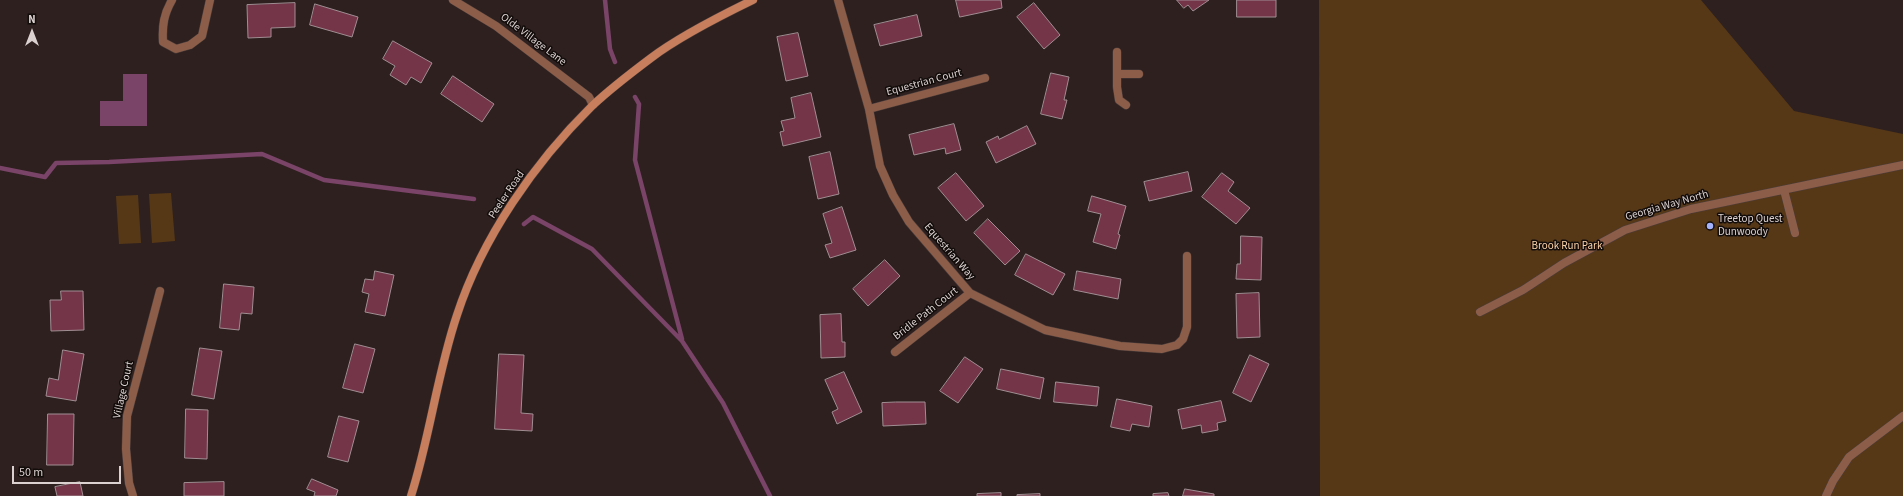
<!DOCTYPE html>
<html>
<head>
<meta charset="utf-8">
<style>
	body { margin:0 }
	#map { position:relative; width:1903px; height:496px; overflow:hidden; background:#2e201f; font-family:"Source Sans 3",sans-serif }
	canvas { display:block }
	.north { position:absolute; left:12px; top:12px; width:40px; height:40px; -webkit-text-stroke:3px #120c0b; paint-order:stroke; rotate:0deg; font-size:11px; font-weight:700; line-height:16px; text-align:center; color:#dbd1d1 }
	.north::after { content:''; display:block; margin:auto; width:14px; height:18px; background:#dbd1d1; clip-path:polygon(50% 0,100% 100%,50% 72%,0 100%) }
	.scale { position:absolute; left:12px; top:466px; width:109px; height:18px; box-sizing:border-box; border:2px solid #dbd1d1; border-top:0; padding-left:5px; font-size:12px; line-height:14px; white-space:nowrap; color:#dbd1d1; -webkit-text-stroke:3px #120c0b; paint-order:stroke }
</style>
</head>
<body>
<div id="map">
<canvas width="1903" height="496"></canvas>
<div class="north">N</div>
<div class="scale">50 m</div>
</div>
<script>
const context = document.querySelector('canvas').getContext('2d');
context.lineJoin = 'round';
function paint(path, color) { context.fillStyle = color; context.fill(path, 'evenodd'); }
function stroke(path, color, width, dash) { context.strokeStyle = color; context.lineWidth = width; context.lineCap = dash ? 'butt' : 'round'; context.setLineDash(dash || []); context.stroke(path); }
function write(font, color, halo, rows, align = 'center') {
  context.font = font + ' "Source Sans 3",sans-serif'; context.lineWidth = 3; context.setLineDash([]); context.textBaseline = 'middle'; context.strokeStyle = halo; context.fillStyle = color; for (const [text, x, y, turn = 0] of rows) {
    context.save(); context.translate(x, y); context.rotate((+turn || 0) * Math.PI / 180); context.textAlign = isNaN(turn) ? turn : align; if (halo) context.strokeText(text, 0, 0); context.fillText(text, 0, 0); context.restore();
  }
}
const green = new Path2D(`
	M1319 0H1701L1794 111 1903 134V496H1320Z
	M171 193 175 241 152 243 149 194Z
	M138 195 141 243 119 244 116 196Z`);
const water = new Path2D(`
	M123 74H147V126H100V101H123Z`);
const stream = new Path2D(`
	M605 0 610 49 615 62
	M635 97 639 104 635 160 682 339
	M0 168 45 177 56 163 109 162 262 154 324 180 474 199
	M524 224 533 217 592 249 682 341 723 403 770 496`);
const building = new Path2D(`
	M956 0H1001L1002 8 960 17Z
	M1177 0H1209L1193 11 1188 5 1184 8Z
	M1237 0H1276V17H1237Z
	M295 3V27L271 28V37L248 38 247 5Z
	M1034 3 1060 35 1044 49 1017 17Z
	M315 4 358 17 352 37 310 25Z
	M917 15 922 36 880 46 874 25Z
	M798 33 808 76 786 81 777 37Z
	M393 41 432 63 421 83 411 77 406 85 390 75 395 66 383 59Z
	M1051 73 1069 77 1064 100H1067L1062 119 1041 114Z
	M453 76 494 104 482 122 441 94Z
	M811 93 821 137 783 146 780 132 784 131 781 121 795 118 791 98Z
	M954 124 961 150 946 154 945 148 914 155 909 135Z
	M1027 126 1036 144 996 163 986 142 998 136 999 139Z
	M830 152 839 194 818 199 809 157Z
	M1188 172 1192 191 1149 201 1144 182Z
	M956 173 984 206 966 221 938 188Z
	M1222 173 1234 182 1228 191 1250 208 1236 224 1202 197Z
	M1092 196 1126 206 1118 234 1120 235 1116 249 1093 242 1101 214 1088 211Z
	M842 207 856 250 830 258 825 245 832 243 823 214Z
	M988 219 1020 251 1005 265 974 233Z
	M1241 236 1262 237 1261 280 1236 279 1237 264H1240Z
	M1026 254 1065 274 1053 295 1015 275Z
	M885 260 900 276 868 306 853 289Z
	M375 271 394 275 385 316 365 312 369 294 362 292 365 279 373 280Z
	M1077 271 1121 279 1118 299 1074 290Z
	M224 284 254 287 252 314 241 313 239 330 220 328Z
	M61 291H83L84 330 51 331 50 300H61Z
	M1259 293 1260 337 1237 338 1236 294Z
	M841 314 842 342H845V357L821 358 820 315Z
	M355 344 375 349 363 393 343 388Z
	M200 348 222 351 214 399 192 395Z
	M63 350 84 354 76 401 46 396 49 378 58 380Z
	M499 354 524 355 521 413 533 414 532 431 495 429Z
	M1250 355 1269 364 1251 402 1233 393Z
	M965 357 983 369 958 403 940 391Z
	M1001 369 1044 378 1040 399 997 389Z
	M844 372 862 412 837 424 832 412 838 409 825 380Z
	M1056 382 1099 387 1097 406 1054 402Z
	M1117 399 1152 406 1149 427 1132 424 1130 431 1111 427Z
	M1221 401 1226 421 1217 423 1218 430 1202 433 1201 425 1182 429 1178 410Z
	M896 402H925L926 424 883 426 882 403Z
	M186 409 208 410 207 459 185 458Z
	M48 414H74L73 465H47Z
	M339 416 359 421 348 462 328 457Z
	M312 479 338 490 336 496H314L315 492 307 489Z
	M80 482 83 496H57L55 487Z
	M224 482V496H184V483Z
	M1185 489 1214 494V496H1183Z
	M1001 493V496H977V494Z
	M1168 493 1169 496H1153V494Z
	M1040 494V496H1017V495Z`);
const lane = new Path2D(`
	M172 0C164 14 162 25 163 42L176 49 190 45 202 36 210 0
	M1117 52V87L1119 100 1126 105
	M1117 74H1139
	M1784 190 1795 233`);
const street = new Path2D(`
	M453 0 496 26 589 97 593 105
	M838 0 869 109 880 166 893 195 909 222 970 293 1045 330 1120 346 1162 349 1177 345 1183 339 1187 327V256
	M869 109 985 78
	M1480 312 1523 290 1564 263 1625 230 1691 209 1903 165
	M895 352 970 293
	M133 496 129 483 126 449 127 416 160 291
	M1826 496 1833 481 1849 457 1903 416`);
const secondary = new Path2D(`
	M411 496C430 437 437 374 457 315 482 238 535 162 592 106 610 89 631 73 651 58 680 36 720 16 753 0`);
const markers = [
	[1710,226,4,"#a4b2fc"]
];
const streetNames = [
	["Olde Village Lane",533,40,37],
	["Equestrian Court",924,83,-15],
	["Peeler Road",507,195,-56],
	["Georgia Way North",1667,206,-16],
	["Equestrian Way",949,252,49],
	["Bridle Path Court",926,314,-38],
	["Village Court",124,390,-77]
];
const poiNames = [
	["Treetop Quest",1718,220],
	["Dunwoody",1718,233]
];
const parkNames = [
	["Brook Run Park",1567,247]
];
paint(green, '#563817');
paint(water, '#7a4368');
stroke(stream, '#7a4368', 4.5);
paint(building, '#743549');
stroke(building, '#a08e93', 1);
stroke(lane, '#4a3c3b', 9);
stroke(street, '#4a3c3b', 9);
stroke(secondary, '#4a3c3b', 9);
stroke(lane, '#8c5e49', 8);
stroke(street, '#8c5e49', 8);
stroke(secondary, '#c77e5c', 8);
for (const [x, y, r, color] of markers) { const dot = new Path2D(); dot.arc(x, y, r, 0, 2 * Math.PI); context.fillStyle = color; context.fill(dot); stroke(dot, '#120c0b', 1.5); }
write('11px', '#dbd1d1', '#120c0b', streetNames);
write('11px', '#dbd1d1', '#120c0b', poiNames, 'left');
write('11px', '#fcd2a7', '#120c0b', parkNames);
</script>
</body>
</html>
